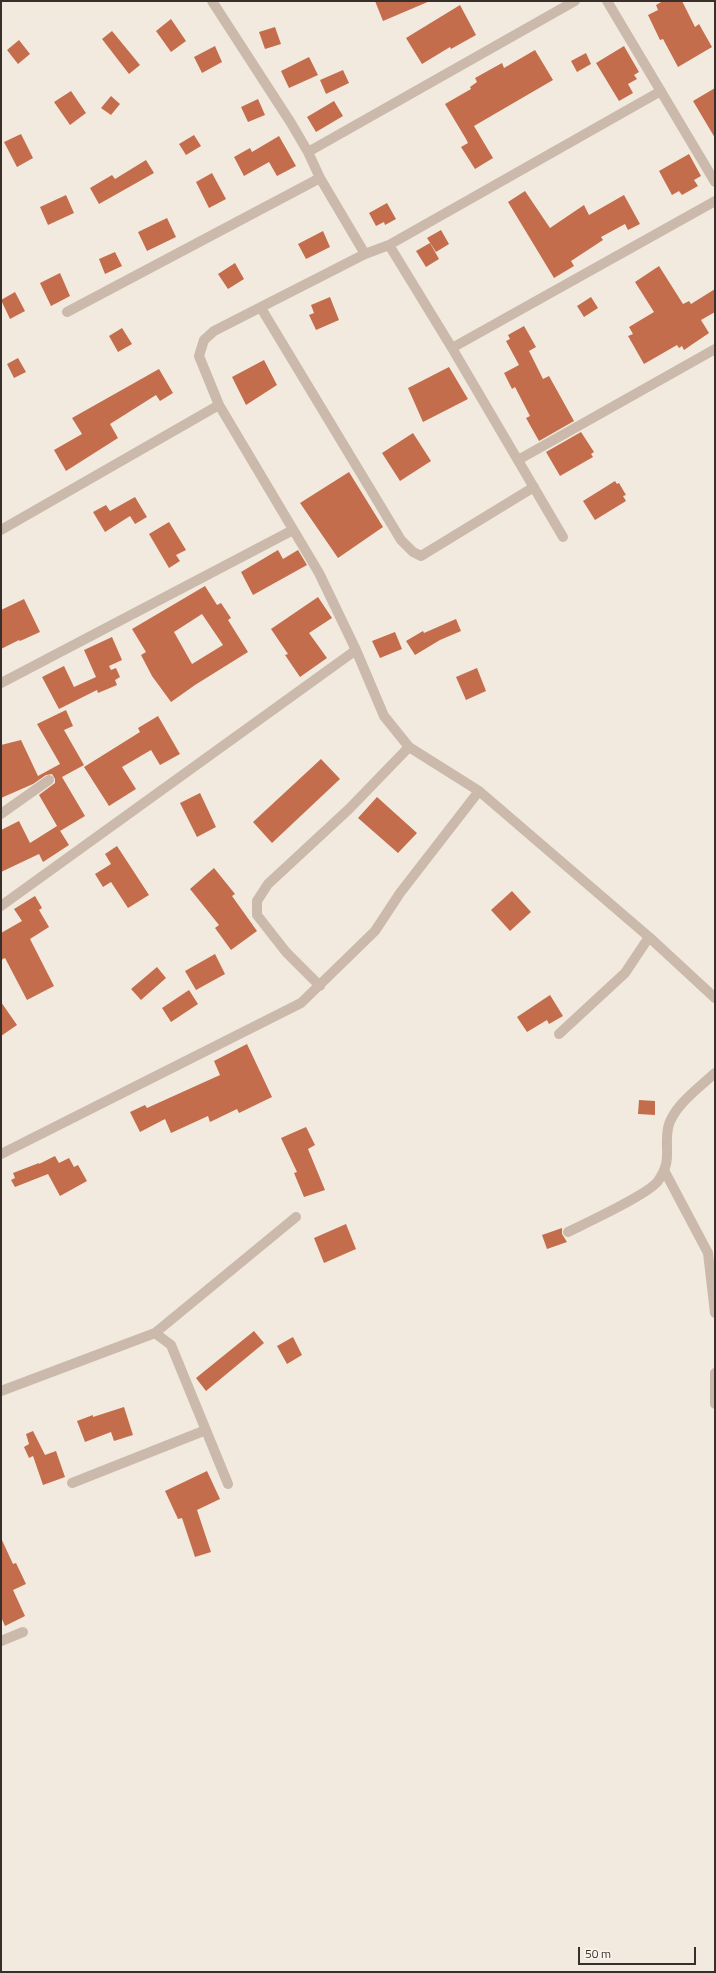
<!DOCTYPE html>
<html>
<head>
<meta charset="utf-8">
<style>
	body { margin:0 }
	#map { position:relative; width:716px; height:1973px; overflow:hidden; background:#f2eadf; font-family:"Titillium Web",sans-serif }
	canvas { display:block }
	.frame { position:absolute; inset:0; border:2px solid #382f2a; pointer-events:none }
	.scale { position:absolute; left:578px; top:1947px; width:118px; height:18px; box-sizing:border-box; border:2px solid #382f2a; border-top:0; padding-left:5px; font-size:12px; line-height:14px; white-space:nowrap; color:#382f2a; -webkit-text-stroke:3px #faf4ec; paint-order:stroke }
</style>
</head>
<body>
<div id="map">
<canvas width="716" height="1973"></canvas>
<div class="frame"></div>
<div class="scale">50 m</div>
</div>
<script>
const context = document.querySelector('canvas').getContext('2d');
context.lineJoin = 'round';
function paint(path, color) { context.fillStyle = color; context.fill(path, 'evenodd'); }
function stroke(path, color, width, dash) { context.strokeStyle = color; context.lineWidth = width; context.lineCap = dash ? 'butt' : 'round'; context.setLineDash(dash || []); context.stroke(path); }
const building = new Path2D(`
	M375 1H430L383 21Z
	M663 1H682L695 27 699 24 712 47 678 67 663 39 660 40 648 15 658 10 656 5Z
	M460 5 476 35 451 49 450 47 422 64 406 38Z
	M171 19 186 41 171 52 156 31Z
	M275 27 281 44 265 49 259 32Z
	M112 31 140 65 129 74 102 39Z
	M19 40 30 54 18 64 7 50Z
	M215 46 222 62 202 73 194 57Z
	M624 46 639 72 634 75 637 79 628 84 633 93 619 101 596 63Z
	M535 50 553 80 474 126 493 158 475 169 461 147 468 143 466 139 445 104 471 89 470 87 477 82 475 78 502 63 504 68Z
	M586 53 591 64 577 72 571 61Z
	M309 57 318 75 289 88 281 71Z
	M343 70 349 83 326 94 320 80Z
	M715 88V138L693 101Z
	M71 91 86 113 70 125 54 102Z
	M111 96 120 104 111 115 101 108Z
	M258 99 265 115 248 122 241 107Z
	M334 101 343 116 316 132 307 117Z
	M21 134 33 158 17 167 4 142Z
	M194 135 201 146 186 155 179 144Z
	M279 136 296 166 277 176 269 162 244 176 234 157 250 148 252 152Z
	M689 154 701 176 694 180 698 186 682 195 679 191 672 195 659 171Z
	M146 160 154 173 99 204 90 188 112 175 115 179Z
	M212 173 226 199 209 208 196 182Z
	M525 191 550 228 584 205 589 215 624 195 640 224 628 230 625 224 601 237 603 240 571 261 574 266 554 278 508 202Z
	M66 195 74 213 48 225 40 207Z
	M387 203 396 219 385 225 384 222 376 226 369 213Z
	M167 218 176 237 147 251 138 232Z
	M441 230 449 244 436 252 427 238Z
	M323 231 330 247 306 259 298 244Z
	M430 243 439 259 426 267 416 251Z
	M115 252 122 266 105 274 99 259Z
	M235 263 244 279 228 289 218 274Z
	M659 266 683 304 689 301 691 304 715 289V312L701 320 709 333 684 350 682 346 679 348 677 345 644 364 628 336 633 334 629 327 654 312 635 282Z
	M60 273 70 296 51 306 40 283Z
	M15 292 25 311 10 319 1 300Z
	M330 297 339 320 316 330 309 315 314 313 311 305Z
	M591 297 598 308 584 317 577 306Z
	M524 326 536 347 529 351 543 379 549 376 574 421 539 441 526 418 530 416 515 387 512 389 504 373 519 365 506 341 510 339 508 335Z
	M122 328 132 344 118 352 109 336Z
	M18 358 26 372 14 378 7 364Z
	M264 360 277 385 246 405 232 377Z
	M449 367 468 399 423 422 408 388Z
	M159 369 173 393 160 401 156 395 110 424 118 438 66 471 54 450 82 434 72 418Z
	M581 432 594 452 591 454 593 457 560 476 546 452Z
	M413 433 431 461 400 481 382 453Z
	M349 472 383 527 338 558 300 503Z
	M615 481 617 484 619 483 626 495 623 496 626 501 595 520 583 501Z
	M135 497 147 517 135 524 130 516 105 532 93 512 106 505 110 511Z
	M169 522 186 550 176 555 180 561 169 568 149 534Z
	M278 550 283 559 298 550 307 565 253 595 241 572Z
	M205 586 217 605 221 603 231 618 228 620 248 652 195 685 171 702 152 676 141 655 146 652 132 629ZM202 614 223 645 192 664 174 632Z
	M318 597 332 618 309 633 327 658 300 677 285 655 288 654 271 629Z
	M24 599 40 632 20 641 19 640 1 649V610Z
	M456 619 461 631 440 640 415 655 406 641 423 631 424 633Z
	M395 632 402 649 380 658 372 641Z
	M112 637 122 660 109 666 111 670 116 668 120 677 115 680 117 685 98 693 97 690 59 709 42 677 64 666 74 687 96 677 84 650Z
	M477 668 486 691 466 700 456 677Z
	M66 710 73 726 64 730 84 765 62 777 85 816 60 831 39 795 55 783V779L52 774 46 775 33 784 1 798V745L21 740 38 776 60 764 37 724Z
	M158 716 180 754 160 765 151 750 122 767 136 789 109 806 84 767 140 732 138 728Z
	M321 759 340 779 272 843 253 822Z
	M200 793 216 827 197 837 180 803Z
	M377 797 417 833 398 853 358 818Z
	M19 821 30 843 57 826 69 845 43 862 39 854 1 872V830Z
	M117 846 149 895 128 908 111 882 103 887 95 874 111 864 105 854Z
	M214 868 235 894 232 896 257 931 231 950 215 928 219 925 190 889Z
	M512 891 531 912 510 931 491 910Z
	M35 896 42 908 39 910 49 927 30 939 54 986 27 1000 5 958 1 960V933L22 921 14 909Z
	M215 954 225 974 196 990 185 971Z
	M157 967 166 978 141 1000 131 989Z
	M189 990 198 1004 171 1022 162 1008Z
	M550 995 563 1016 549 1024 547 1020 527 1032 517 1017Z
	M1 1002 17 1025 1 1036Z
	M247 1044 272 1097 239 1113 237 1109 210 1122 208 1116 171 1133 165 1119 140 1132 130 1112 145 1105 147 1108 220 1075 214 1061Z
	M639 1100 655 1101V1115L638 1114Z
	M306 1127 315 1145 308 1149 325 1190 304 1197 294 1173 297 1172 281 1138Z
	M55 1156 59 1163 69 1158 74 1167 78 1165 87 1181 60 1196 48 1174 15 1187 11 1180 15 1178 13 1173 39 1163V1164Z
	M346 1224 356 1249 324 1263 314 1238Z
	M562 1228V1234L567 1242 547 1249 542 1235Z
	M254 1331 264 1343 206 1391 196 1378Z
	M293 1337 302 1355 287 1364 277 1346Z
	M124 1407 133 1435 114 1441 111 1432 85 1442 77 1421 93 1415V1417Z
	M33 1431 45 1455 56 1451 65 1477 43 1485 33 1456 29 1458 24 1447 29 1444 26 1434Z
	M207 1471 220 1499 197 1510 211 1552 195 1557 182 1518 178 1519 165 1491Z
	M1 1538 13 1564 16 1563 26 1584 13 1590 25 1616 5 1626 1 1617Z`);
const minor = new Path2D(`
	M212 1 291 123 308 152 320 178 365 254 214 331 204 340 199 356 219 405 319 573 356 650 384 716 409 747 479 791 649 937 715 998
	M607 1 715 182
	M308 152 575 1
	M389 245 661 91
	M365 254 389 245 452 348 563 537
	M261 308 401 540 413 552 421 556 534 487
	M67 312 320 178
	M452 348 715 201
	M518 460 715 349
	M1 530 219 405
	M1 683 293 530
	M1 814 49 780
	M1 906 356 650
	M320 986 286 952 257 915V901L268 884 349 809 409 747
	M559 1034 625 973 649 937
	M1 1154 301 1003 375 931 400 893 479 791
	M664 1170 708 1253 715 1313
	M568 1232C586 1223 649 1194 658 1181 673 1160 664 1149 668 1128 672 1107 700 1087 715 1073
	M155 1333 171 1345 228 1484
	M715 1373V1404
	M1 1391 155 1333 296 1217
	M72 1483 206 1430
	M1 1641 23 1632`);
paint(building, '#c46d4c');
stroke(minor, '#cbbaab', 10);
</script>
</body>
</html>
